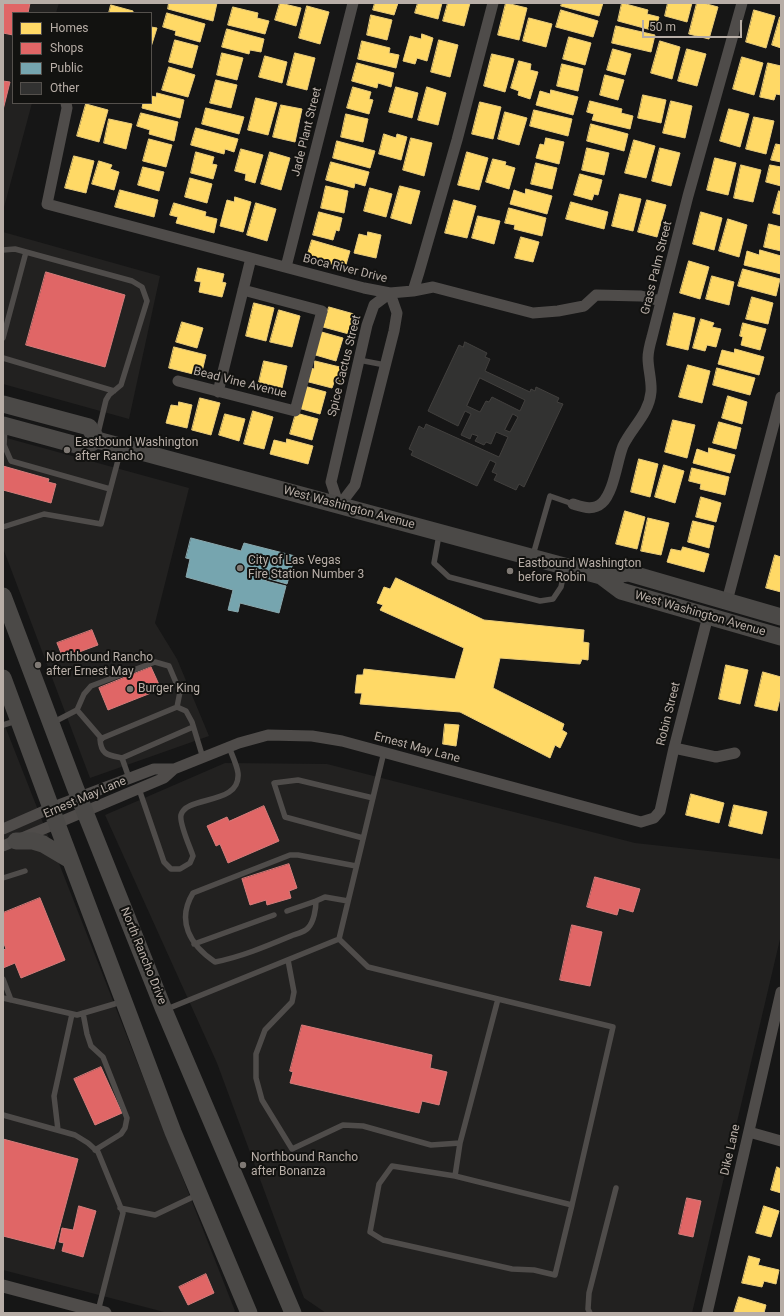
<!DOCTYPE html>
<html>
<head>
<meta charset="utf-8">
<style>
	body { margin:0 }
	#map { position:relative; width:784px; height:1316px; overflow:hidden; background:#161616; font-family:Roboto,sans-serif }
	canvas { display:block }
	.frame { position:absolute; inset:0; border:4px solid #b8aea7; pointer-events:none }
	.legend { position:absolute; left:12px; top:12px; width:140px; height:92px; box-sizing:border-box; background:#121210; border:1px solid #54504c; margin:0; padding:5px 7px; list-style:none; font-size:12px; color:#b8aea7 }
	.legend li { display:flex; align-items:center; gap:8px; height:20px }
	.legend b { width:20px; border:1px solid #54504c }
	.scale { position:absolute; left:642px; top:20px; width:100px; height:18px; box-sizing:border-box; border:2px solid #b8aea7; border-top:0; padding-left:5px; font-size:12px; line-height:14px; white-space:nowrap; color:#b8aea7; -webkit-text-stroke:3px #121210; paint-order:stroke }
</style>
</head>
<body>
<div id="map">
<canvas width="784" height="1316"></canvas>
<div class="frame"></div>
<ul class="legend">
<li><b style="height:11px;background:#ffd966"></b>Homes</li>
<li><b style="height:11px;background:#e06666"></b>Shops</li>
<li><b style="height:11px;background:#76a5af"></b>Public</li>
<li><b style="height:11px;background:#323231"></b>Other</li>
</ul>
<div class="scale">50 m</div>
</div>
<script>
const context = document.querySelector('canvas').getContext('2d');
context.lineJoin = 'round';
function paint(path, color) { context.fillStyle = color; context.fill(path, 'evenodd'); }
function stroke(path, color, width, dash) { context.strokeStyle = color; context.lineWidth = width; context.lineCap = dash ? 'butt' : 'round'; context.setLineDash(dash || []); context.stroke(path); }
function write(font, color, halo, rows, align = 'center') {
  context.font = font + ' Roboto,sans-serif'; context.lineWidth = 4; context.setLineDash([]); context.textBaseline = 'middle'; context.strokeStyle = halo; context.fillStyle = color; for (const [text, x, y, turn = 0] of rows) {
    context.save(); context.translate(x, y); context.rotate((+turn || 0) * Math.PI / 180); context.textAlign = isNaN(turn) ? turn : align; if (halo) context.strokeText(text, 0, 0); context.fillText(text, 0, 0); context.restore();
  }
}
const built = new Path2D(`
	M3 3H59L56 13H13V103H32L3 211Z
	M3 232 160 276 129 419 3 384Z
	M3 437 189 488 155 623 177 659 209 736 90 778 3 548Z
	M3 721 235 1311 233 1313H168L3 1270Z
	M225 763 327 764 635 843 781 859V935L692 1313H326L304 1298 217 1063 105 815Z`);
const homes = new Path2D(`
	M169 3H217L213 21 168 9Z
	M280 3 301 8 296 26 275 20Z
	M375 3H398L394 15 373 10Z
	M418 3H442L438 19 415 13Z
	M448 3H470L464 26 443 21Z
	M506 3 527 8 519 40 498 35Z
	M562 3H603L599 16 561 6Z
	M622 3 648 10 647 14 659 17 655 31 618 21Z
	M668 3H692L687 22 665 16Z
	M697 3H703L718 7 709 39 689 34Z
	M111 5 133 11V13H109Z
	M307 6 329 12 320 44 299 38Z
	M233 7 258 13 257 18 269 21 265 34 228 25Z
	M561 10 598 21 593 37 556 27Z
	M754 10 775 16 766 48 746 42Z
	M167 13 205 24 200 42 175 35 176 31 163 27Z
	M371 15 392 20 387 40 367 35Z
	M780 17H781V48L772 45Z
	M529 18 552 24 546 47 523 41Z
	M616 26 655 35 651 52 612 43Z
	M151 27 157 28 151 47Z
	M227 29 264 39 261 52 250 50 249 54 222 47Z
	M422 34 433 38 427 61 417 58 415 64 403 61 410 36 421 39Z
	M569 37 591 43 585 65 563 59Z
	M175 40 198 46 192 68 169 62Z
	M439 40 458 45 450 77 431 72Z
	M362 41 390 48 389 53 399 55 396 68 358 59Z
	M660 41 680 47 672 79 651 73Z
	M613 49 631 54 625 75 607 70Z
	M687 49 706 54 697 86 678 81Z
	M222 53 243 58 237 80 217 75Z
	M295 53 315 58 307 90 287 85Z
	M492 54 514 59 505 92 484 86Z
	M265 56 287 62 282 83 259 77Z
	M742 57 763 63 754 95 733 89Z
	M519 61 531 64 530 70 538 72 530 99 518 95 519 91 511 88Z
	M357 63 394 73 391 87 378 83 377 88 352 81Z
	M768 63 781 66V95L776 94 774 100 760 97Z
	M562 64 583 69 578 91 557 86Z
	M169 67 195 75 188 97 162 90Z
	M605 75 624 80 618 100 600 95Z
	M216 80 237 85 231 108 210 103Z
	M353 87 371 92 369 99 373 100 369 114 347 108Z
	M396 87 418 93 412 118 389 112Z
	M427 87 446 93 438 125 418 120Z
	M551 90 578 97 573 115 536 105 540 91 550 94Z
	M157 93 184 100 180 118 142 108 143 103H151V96L156 97Z
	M643 95 666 100 661 123 638 118Z
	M256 98 277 103 268 135 248 130Z
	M590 101 622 109 621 113 633 116 630 129 592 120 594 114 587 112Z
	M671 101 692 106 685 138 663 133Z
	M480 102 501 107 493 139 472 134Z
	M86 104 108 110 99 142 77 136Z
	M281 105 302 109 295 142 273 137Z
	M206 108 244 117 239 134 202 124Z
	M729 109 749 114 740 147 720 141Z
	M534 110 572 119 568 136 530 126Z
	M505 112 527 118 519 145 498 139Z
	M141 113 178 122 174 141 149 134 150 130 137 126Z
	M346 114 368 119 363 142 341 137Z
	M754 117 774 121 766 154 746 149Z
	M109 119 132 124 126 149 104 143Z
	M591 124 628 134 624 151 587 141Z
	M196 128 238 139 234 152 225 149 224 154 191 145Z
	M384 134 396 138 397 134 407 137 401 160 379 154Z
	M411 138 432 143 424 176 403 170Z
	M546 138 564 142 559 164 536 158 540 144 544 145Z
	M149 139 172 145 166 167 143 161Z
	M634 140 655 146 646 178 625 173Z
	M337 141 375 151 370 168 333 158Z
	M776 144 781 145V162L771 160Z
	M587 148 609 153 604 175 582 170Z
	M660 148 680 153 671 186 652 181Z
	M241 149 263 155 255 183 245 180 246 174 235 171Z
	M196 152 214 157 212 164 217 165 213 179 191 173Z
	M270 152 290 158 281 190 261 184Z
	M467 152 488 158 479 190 458 185Z
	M74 156 94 161 86 193 65 188Z
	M715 158 736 163 728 195 707 190Z
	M493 159 506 162 505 165 515 168 509 189 486 182Z
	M99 161 112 165 110 169 119 172 114 190 92 184Z
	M331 162 369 172 365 186 355 183 354 188 326 180Z
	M536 163 557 168 552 189 531 184Z
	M741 165 761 170 753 202 734 198Z
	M770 165 781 167V186L766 182Z
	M143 167 164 172 159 191 138 185Z
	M580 174 602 180 598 195 594 194 592 200 574 195Z
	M190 178 212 184 207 203 185 197Z
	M326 186 348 191 344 213 321 208Z
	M400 186 420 191 411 224 391 218Z
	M370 188 392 194 386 217 364 211Z
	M526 189 552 196 547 214 510 204 514 190 525 194Z
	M120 190 158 200 154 217 115 207Z
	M779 191 781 192V215L773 213Z
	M620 194 641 199 633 231 612 226Z
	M235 197 251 202 243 232 220 226 227 200 234 202Z
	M454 200 476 206 467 238 445 233Z
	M647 200 666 205 657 237 638 232Z
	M571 202 608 212 604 229 566 219Z
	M174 203 206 212 205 216 217 219 214 233 176 223 178 217 170 215Z
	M256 203 276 209 267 241 247 235Z
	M509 208 546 218 542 236 514 229 515 225 505 223Z
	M319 212 342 218 339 231 336 230 333 240 313 235Z
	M701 212 722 218 714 250 693 244Z
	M478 216 500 221 494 244 472 238Z
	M728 219 747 225 739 257 719 251Z
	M769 224 781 227V251L764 247Z
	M368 232 381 235 376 258 354 253 359 234 367 236Z
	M521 237 539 242 533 262 515 258Z
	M312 240 350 251 345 268 307 257Z
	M760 250 781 256V274L744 265 747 251 759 255Z
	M689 261 709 267 700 299 680 293Z
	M198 268 224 274 222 282 226 283 222 297 199 292 201 282 195 281Z
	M743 269 780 279 776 296 738 286Z
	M712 276 734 282 729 305 706 299Z
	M752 297 773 303 768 324 746 319Z
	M254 303 274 308 266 341 246 336Z
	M329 307 354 314 349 334 323 327Z
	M279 310 300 316 292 347 270 342Z
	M674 313 695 318 688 350 667 345Z
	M701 319 714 323 712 327 721 329 716 347 707 345 705 351 693 348Z
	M182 322 203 328 197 348 176 342Z
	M743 323 766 329 760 350 741 345 743 337 740 336Z
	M318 331 343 338 336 361 312 354Z
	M174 347 206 355 201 376 169 368Z
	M735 349 764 357 759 375 718 364 722 350 734 353Z
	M264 361 287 366 282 388 259 382Z
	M315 361 344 368 341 382 335 380 332 388 305 381 308 367 314 369Z
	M688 365 710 371 702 403 679 397Z
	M717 368 755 378 750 395 713 385Z
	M304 386 326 392 320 414 298 408Z
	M728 396 747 402 742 424 722 418Z
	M200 398 220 403 211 435 192 430Z
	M179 402 192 405 187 428 166 423 171 405 178 406Z
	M253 411 273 417 264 449 244 444Z
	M296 413 318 419 312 440 290 434Z
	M225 414 245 419 239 441 219 435Z
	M673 420 695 425 687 458 665 452Z
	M719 422 741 428 736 449 713 443Z
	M287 439 313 446 308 464 270 454 274 440 286 443Z
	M709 448 735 455 730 473 693 463 697 449 708 453Z
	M639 459 658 464 650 497 631 492Z
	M664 465 684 471 675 503 655 497Z
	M692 468 729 477 725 495 700 489 701 484 689 481Z
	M701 497 721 503 716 522 696 517Z
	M625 511 645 517 637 549 616 544Z
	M648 518 669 523 661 555 641 551Z
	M693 521 714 526 709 548 688 542Z
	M683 547 709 554 704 572 667 562 671 549 681 551Z
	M775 555 781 557V592L766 588Z
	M396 578 484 620 584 630 583 642 589 643 588 660 582 659 580 664 500 658 493 688 564 724 562 730 567 733 560 748 555 745 550 758 460 712 360 704 362 693H355L357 675H363L364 669 455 679 464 648 380 610 383 605 377 603 384 587 390 589Z
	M726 665 748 670 740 704 719 699Z
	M763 672 781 677V694L777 711 755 706Z
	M445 724 459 725 456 746 443 744Z
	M691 794 724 803 719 823 686 815Z
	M734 805 767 812 762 834 729 826Z
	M777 1167 781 1169V1193L771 1190Z
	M764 1206 779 1211 771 1237 756 1233Z
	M749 1256 760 1259 758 1265 779 1270 776 1284 764 1281 762 1287 742 1283Z
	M739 1297 766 1305 764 1313H734Z`);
const shops = new Path2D(`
	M3 3H30L28 13H13V35L3 33Z
	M3 81 10 82 3 110Z
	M46 272 125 295 105 367 26 345Z
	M3 466 49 479 48 482 56 484 51 503 3 490Z
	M92 630 98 645 63 658 57 643Z
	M151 667 161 689 108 710 99 688Z
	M264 806 279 841 228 863 220 844 216 846 207 826 227 817 229 821Z
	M289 864 297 888 289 891 291 898 267 905 266 900 250 905 242 879Z
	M595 877 640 889 633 912 619 908 617 915 587 907Z
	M40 898 65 960 21 978 15 963 3 968V950L6 949 3 941V913Z
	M572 925 602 932 590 986 560 980Z
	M302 1025 432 1055 430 1068 447 1072 439 1105 422 1101 419 1113 290 1083 293 1072 290 1071Z
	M101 1067 122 1113 95 1125 74 1079Z
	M3 1139 78 1159 54 1249 3 1236Z
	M687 1198 701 1201 693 1237 679 1234Z
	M79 1206 96 1211 83 1257 62 1251 64 1243 59 1242 62 1228 73 1230Z
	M206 1274 214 1293 188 1305 179 1287Z`);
const public = new Path2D(`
	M191 538 241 551 244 543 295 556 287 584 266 578V581L286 586 279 613 240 603 238 612 228 610 233 590 186 577 190 559 186 558Z`);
const building = new Path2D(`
	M465 342 487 353 485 357 490 359 485 371 530 392 531 389 535 391 536 387 559 398 557 402 563 404 524 487 519 484 516 490 494 480 497 474 492 472 496 463 490 460 477 486 411 455 413 451 409 449 419 426 424 429 426 424 499 457 508 437 496 432 491 444 486 442 484 445 475 441 478 436 472 434 470 439 461 435 471 414 465 411 458 426 428 411 459 345 463 347ZM480 378 525 400 520 411 492 397 489 402 486 401 480 412 467 406ZM513 414 518 417 510 432 505 430Z`);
const service = new Path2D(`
	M3 250 15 249 132 281 142 287 147 301 121 385 109 395 106 400 98 433
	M3 338 26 252
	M3 358 114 391
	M359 360 385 365
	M5 428 4 445 11 461 110 489
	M3 527 44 514 101 524 121 449
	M439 535 434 563 449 577 540 601 553 599 561 587 565 568
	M533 555 550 496 573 504
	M77 710 102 739
	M52 723 77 710 84 694 91 686 155 662 169 666 180 692 177 707
	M3 725 16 721
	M122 758 193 727
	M129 778 122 758C108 755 101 755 100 739L177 707 186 711 192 722 203 758
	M139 789 164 862 171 869H180L190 863 193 856C190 847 179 823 181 815 186 795 241 806 238 773 237 765 232 755 229 747
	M363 838 285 817 274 783 298 780 373 798
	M3 878 25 871
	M348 901 325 897 316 901C316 908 314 922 308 928 305 932 296 934 291 936 267 946 241 957 215 962 190 945 176 921 193 893L290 855H298L356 866
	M287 911 316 901
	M339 939 384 752
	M194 944 274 915
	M288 960 294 992 292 1002 265 1030 256 1054V1078L262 1100 292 1149 343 1125 363 1126 431 1145 460 1143 498 999 368 967 339 939
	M3 979 11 1000
	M3 998 77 1015 121 1002
	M167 1009 339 939
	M83 1013 87 1034 91 1046 103 1057 127 1118 125 1128 121 1134 95 1150
	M3 1115 75 1135 88 1143 98 1152 123 1213 98 1311
	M58 1130 54 1096 72 1014
	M460 1143 455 1176 572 1205 613 1027 498 999
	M455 1176 392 1166 379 1184 370 1232 383 1240 512 1269 534 1270 555 1275 572 1205
	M120 1208 155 1215 197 1195
	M590 1313 588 1309 589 1293 616 1188`);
const minor = new Path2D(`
	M66 103 67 108 47 204 364 288 390 293 413 291 433 287 533 313 558 311 584 306 596 295 641 296 661 301
	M286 267 353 3
	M413 291 419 272 457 140 493 3
	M390 293 397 313 394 331 355 485 339 506 331 482 359 360 367 325 374 305Z
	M178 381 295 411 322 311 243 290
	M218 392 251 258
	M573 504C583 507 593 511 602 503 614 492 617 461 623 446 632 427 649 414 651 392 652 381 648 369 648 358 648 351 650 344 652 337L688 196 742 3
	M727 601 781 397
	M674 748 716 757 735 753
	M3 829 51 808 154 769H174
	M3 846 164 778 174 769 239 743 268 735 312 736 342 741 641 822 654 818 660 811 674 748 708 616
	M749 1132 781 1141
	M707 1313 781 992`);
const tertiary = new Path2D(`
	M3 1286 105 1313`);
const primary = new Path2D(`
	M3 404 89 427 97 440 601 576 629 573 781 617
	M3 425 84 447 97 440
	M601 576 621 591 781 637
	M3 596 75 787 164 1010 293 1313
	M3 678 57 824 173 1132 249 1313
	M16 841H33L43 844 70 860`);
const markers = [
	[67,450,4,"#7f7974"],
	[240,568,4,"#7f7974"],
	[510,571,4,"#7f7974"],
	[38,665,4,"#7f7974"],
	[130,689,4,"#7f7974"],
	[243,1165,4,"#7f7974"]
];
const streetNames = [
	["Jade Plant Street",307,132,-76],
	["Grass Palm Street",657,268,-76],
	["Boca River Drive",345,269,14],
	["Spice Cactus Street",345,366,-76],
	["Bead Vine Avenue",240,383,14],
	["West Washington Avenue",349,508,15],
	["West Washington Avenue",700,614,16],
	["Robin Street",669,714,-76],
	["Ernest May Lane",417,748,15],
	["Ernest May Lane",85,798,-23],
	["North Rancho Drive",143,956,68],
	["Dike Lane",731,1150,-77]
];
const poiNames = [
	["Eastbound Washington",75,443],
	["after Rancho",75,457],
	["City of Las Vegas",248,561],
	["Fire Station Number 3",248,575],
	["Eastbound Washington",518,564],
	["before Robin",518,578],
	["Northbound Rancho",46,658],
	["after Ernest May",46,672],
	["Burger King",138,689],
	["Northbound Rancho",251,1158],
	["after Bonanza",251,1172]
];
paint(built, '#222120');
paint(homes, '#ffd966');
stroke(homes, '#eacc7a', 1);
paint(shops, '#e06666');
stroke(shops, '#d47c7a', 1);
paint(public, '#76a5af');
stroke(public, '#8aa8ad', 1);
paint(building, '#323231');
stroke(building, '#42403e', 1);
stroke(service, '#4f4c4a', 5.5);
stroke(minor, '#4f4c4a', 11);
stroke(tertiary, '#4f4c4a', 13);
stroke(primary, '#4b4947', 17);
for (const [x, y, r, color] of markers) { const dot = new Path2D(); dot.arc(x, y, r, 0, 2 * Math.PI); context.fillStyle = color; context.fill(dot); stroke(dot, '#121210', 1.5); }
write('12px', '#b8aea7', '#121210', streetNames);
write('12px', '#b8aea7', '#121210', poiNames, 'left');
</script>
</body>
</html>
